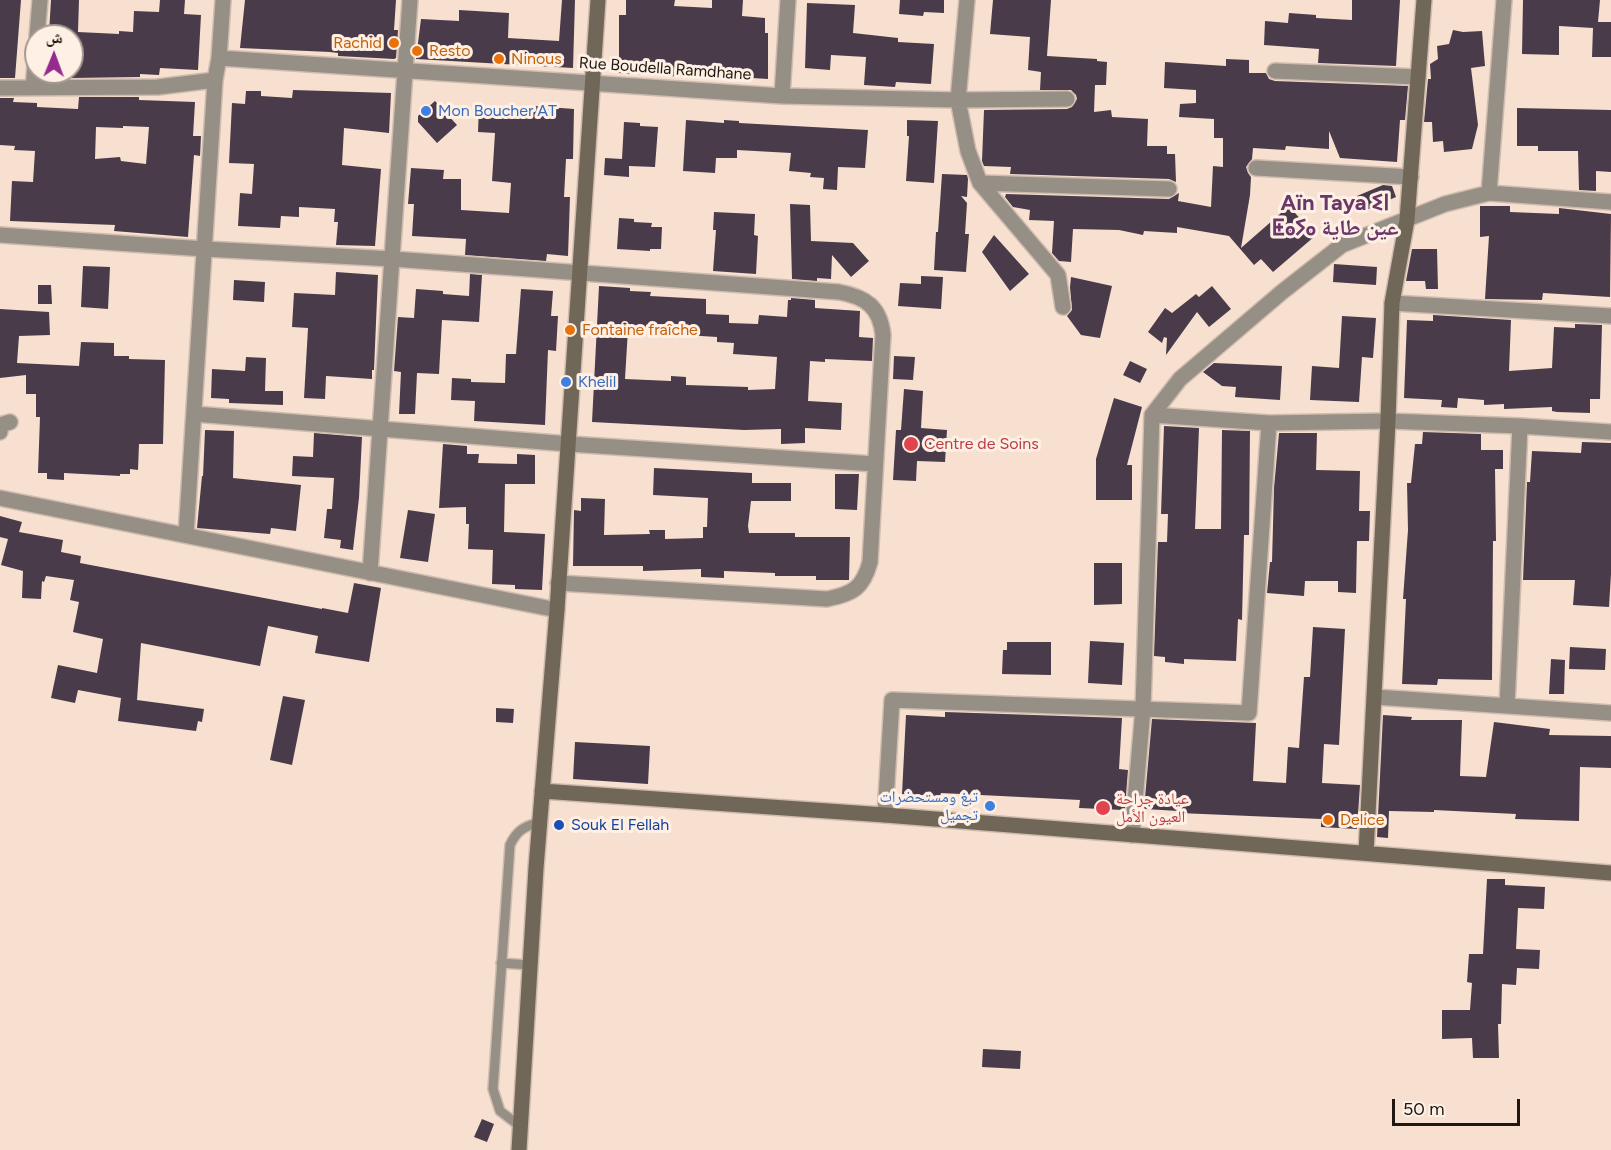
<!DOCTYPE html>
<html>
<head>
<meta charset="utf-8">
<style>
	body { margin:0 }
	#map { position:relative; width:1611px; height:1150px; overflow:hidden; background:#f7e0d0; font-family:Figtree,"Noto Naskh Arabic",sans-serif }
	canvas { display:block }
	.north { position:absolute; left:24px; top:24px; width:60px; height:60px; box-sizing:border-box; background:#fef0e5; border:2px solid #a59990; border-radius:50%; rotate:1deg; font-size:16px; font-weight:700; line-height:24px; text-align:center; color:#1f1711 }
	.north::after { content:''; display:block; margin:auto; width:21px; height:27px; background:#942b8f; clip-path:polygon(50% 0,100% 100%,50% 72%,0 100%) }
	.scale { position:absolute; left:1392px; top:1099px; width:128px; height:27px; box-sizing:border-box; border:3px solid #1f1711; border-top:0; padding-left:8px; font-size:18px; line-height:21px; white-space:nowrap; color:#1f1711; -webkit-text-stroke:4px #fef0e5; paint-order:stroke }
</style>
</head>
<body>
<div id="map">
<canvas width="1611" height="1150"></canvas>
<div class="north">ش</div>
<div class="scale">50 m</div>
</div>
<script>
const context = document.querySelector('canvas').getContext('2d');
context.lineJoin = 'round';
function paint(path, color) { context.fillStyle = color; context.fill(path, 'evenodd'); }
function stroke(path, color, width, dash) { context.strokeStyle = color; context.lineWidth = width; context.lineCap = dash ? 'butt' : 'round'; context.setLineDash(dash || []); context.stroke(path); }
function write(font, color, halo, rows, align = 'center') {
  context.font = font + ' Figtree,"Noto Naskh Arabic","Noto Sans Tifinagh",sans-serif'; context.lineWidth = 6; context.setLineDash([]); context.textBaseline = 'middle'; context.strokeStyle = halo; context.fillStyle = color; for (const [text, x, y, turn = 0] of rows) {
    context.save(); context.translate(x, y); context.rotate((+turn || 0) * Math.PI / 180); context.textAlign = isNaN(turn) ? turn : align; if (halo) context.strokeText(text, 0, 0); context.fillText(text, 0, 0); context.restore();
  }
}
const building = new Path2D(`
	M0 0H21L15 78H0Z
	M51 0H79L78 32 119 34V31L133 32 134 11 159 12 160 0H185L184 14 201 15 198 70 160 68 159 75 140 74V77L72 78V34L49 33Z
	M245 0H396L394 30H398L396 58 394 59 338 56V53L330 52 240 48Z
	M562 0H575L573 68 416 59 421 19 459 21V10L509 13 508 38 559 41Z
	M626 0H675L674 6 712 8V0H743L742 16 765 18V33H768V79L704 75V78L619 73V15H626Z
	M900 0H944V13L924 12 923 16 899 14Z
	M993 0H1051L1047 56 1097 59V61L1107 62 1106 85H1095L1094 112 1111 110 1112 117 1148 119 1147 146H1167V154H1175L1176 182 1169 179 1010 174 1011 167 984 166 982 161 984 110 1067 109 1072 107 1077 99 1076 95 1071 90H1040L1041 72 1028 70 1030 37 990 34Z
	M1352 0H1400L1396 66 1318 63 1319 49 1264 45 1265 21 1288 23 1289 13 1316 15V18L1352 20Z
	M1523 0H1600L1598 22H1611V57H1592L1593 28 1559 26V55L1522 54Z
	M807 3 855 5 853 33 898 38V42L934 44 931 84 896 82 895 87 864 85 866 57 831 55 830 70 805 68Z
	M1453 30 1463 32 1482 31 1485 66 1471 68 1478 125 1472 149 1444 152 1443 141 1433 142 1432 122H1424L1428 79H1431L1430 64 1438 59 1437 46 1449 44Z
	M1226 59 1249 60V73H1266L1269 79 1275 81 1408 86 1405 120H1400L1397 162 1340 158 1329 131V149L1286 146 1285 150 1253 148 1252 159 1246 167 1248 173 1251 177 1250 195 1241 248 1289 206 1315 236 1273 272 1261 259 1254 265 1229 236 1177 227V233L1144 231 1143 235 1119 230 1073 229 1071 262 1059 261 1052 253 1054 221 1029 220 1030 210 1013 207 1005 197 1006 194 1169 199 1179 193 1178 201 1211 207 1213 166 1223 167V138H1214V119L1179 117 1180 104 1196 103V90L1164 88 1165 62 1226 66Z
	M293 90 391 93 389 133 344 128 342 165 381 169 375 246 336 245 338 222H334L335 209 299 207V217L281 216 280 228 238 226 240 193 252 194 254 164 229 163 232 103 245 104 246 91H261V96L292 98Z
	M79 97H139V100L195 102 193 136H201L200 156 194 155 188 237 114 231 115 225 10 221 12 181 33 182 35 151 14 150 15 146 0 145V98H14L13 102 37 103V107L78 109ZM123 126 149 127 146 164 121 161 120 157 95 159 96 127 123 128Z
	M435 101 457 125 437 143 418 122V116Z
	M479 106 535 110V106L574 109 573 159H566L564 197H570L568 256 547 254 546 261 465 255 466 239 412 236 414 204H408L411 168 444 170 443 179H461V210L509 213 511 183 492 181 495 133 478 132Z
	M1517 108 1611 110V172L1596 171V191L1579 190 1578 151H1538V146H1517Z
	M686 120 724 123V120L739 121V123L868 130 865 168 838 167 837 190 823 189 824 178 810 177 811 173 789 171 791 153 737 150V158H716L715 173 683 171Z
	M907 120 938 121 934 183 906 181 909 136H907Z
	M624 122 640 123V126L658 127 655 167 629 166V177L604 175 605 158 622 159Z
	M942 174 967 175 968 179 967 197 961 196 967 203 965 234H969L966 272 934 270 936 232H938Z
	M1383 185 1392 186 1396 197 1364 211 1357 196Z
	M790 204 810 205 811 241 853 243 869 261 851 277 832 255 831 279 817 278V281L792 279Z
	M1480 206H1510V212L1559 214V208L1611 214 1610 297 1543 293 1542 300 1485 299 1489 236 1480 237Z
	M714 212 755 214 754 235 758 236 756 274 713 271 716 230H713Z
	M619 218 634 219V222L652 223 651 227H662L661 249H650V251L617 249Z
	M994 235 1029 274 1010 291 982 252Z
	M1412 249H1437L1438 289H1426L1425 281H1406Z
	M1334 264 1377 267 1376 285 1333 282Z
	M83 266 110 267 108 309 81 307Z
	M336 272 378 275 374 370H372V379L326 376 325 399 304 398 308 328 292 327 294 293 335 295Z
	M470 274 482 275 479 322 442 320 439 374 417 373 415 414H399L401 372 394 371 398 317 414 318 416 289 443 291V294L469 296Z
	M921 276 943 277 941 309 898 306 900 283 921 284Z
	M1071 277 1112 286 1100 338 1081 335 1067 316 1072 310 1070 287Z
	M234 280 265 282 264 302 233 300Z
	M38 285H51L52 304H38Z
	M599 286 630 288V291L651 292 650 296 706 299V314L729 315V323L758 324 759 315 787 317 788 300H791V298L815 300V308L860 311 859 337 873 338 872 361 825 359V362L810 361 808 401 842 403 841 430 805 428V443L781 444V429L744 430 592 422ZM628 329 670 331V334L717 337V342L734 343 733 354 777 357 775 389 748 390V387L686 385V377L671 376V381L625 379Z
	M1212 286 1231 309 1209 327 1197 312 1166 355 1167 338 1164 337 1162 343 1148 332 1165 308 1172 313 1196 294 1199 297Z
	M521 289 553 291 551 316H558L556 351 548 350 545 425 474 421 475 401 451 400 452 378 471 379V382L505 383 506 354H516Z
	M0 309 49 312 50 335 19 336 17 363 79 366 81 342 114 343V356H129V359L165 360 163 444H139L138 470 130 469V474H120V476L64 473V480L47 479V473H38L40 417H36V394H26V375L0 378Z
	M1433 315 1511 320 1509 371 1552 368 1554 327 1575 328V324L1602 325 1600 399H1590V413L1557 412 1552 411V407L1504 409V404L1484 405V400L1458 398 1457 408 1441 407 1442 400 1404 398 1407 320 1433 321Z
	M1342 316 1376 318 1373 358 1362 357 1359 402 1310 400 1312 366 1339 368Z
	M894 356 915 357 913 380 893 379Z
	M246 357 266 358 265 391H283V405L229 403V399L211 398 212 369 245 371Z
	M1130 361 1147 369 1140 383 1123 375Z
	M1214 363 1282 366 1280 400 1235 397 1236 387 1222 386 1203 372Z
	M904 389 923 391 921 428 947 430 945 462 917 461 916 481 893 480 896 430H901Z
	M1114 398 1142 407 1127 465H1132V500H1096V459Z
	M1164 426 1199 428 1195 529H1221L1222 430 1250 431 1249 535H1244L1242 620 1238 619 1236 661 1184 659V664L1165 662V657L1154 656 1158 542H1167L1168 514H1161Z
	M205 430 234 431 233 478 301 485 296 531 271 528 270 534 197 528 202 476H203Z
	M1423 432 1481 434V450H1503V469H1495L1496 541H1493L1492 680 1438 679 1437 685 1402 684 1406 599H1403L1408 530 1407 483H1411L1415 444H1422Z
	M314 433 362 437 359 498 353 550 340 548 341 540 324 538 327 509H332L334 478 292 476 293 456 313 457Z
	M1279 433H1317L1316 470 1360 471 1359 511H1370L1369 541H1357L1356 593 1338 592V581H1305L1304 596 1267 593 1270 562H1272L1274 488Z
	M1582 442 1611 443V574L1609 607 1573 605 1575 580H1523L1527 482H1530L1532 451 1581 453Z
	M443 444 467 446V454H479L478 463 517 464V454L535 455V484H505L504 532 545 534 542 590 515 589V585L492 584 493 550 468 549 469 524H466V507L439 508Z
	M654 468 752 473V483H791V501H751L748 526 749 533H795V537H850L849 580H816V576H775V573L724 571V578L701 577V569L643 571V566H573L574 510 581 511V498L605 499 604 535 650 534 649 530H665V539L703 538V527H707L708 498 653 495Z
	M835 474H859L857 510 835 509Z
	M408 510 435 514 428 562 400 558Z
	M0 516 22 522 19 532 63 540 61 552 81 556 80 563 322 609V608L348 613 354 583 381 588 369 662 315 653 318 636 268 626 260 666 141 643 137 700 204 709 202 722 198 721 196 731 118 721 121 698 78 690 75 703 51 698 58 665 97 673 103 639 73 632 79 602 70 600 74 580 46 576 44 582 42 581 41 599 22 598 23 571 1 565 8 539 0 537Z
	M1094 563H1122V604L1094 605Z
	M1313 627 1345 629 1339 745 1324 744 1322 783 1360 785 1357 829 1321 827V819L1179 813V811L1144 809 1152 719 1256 723 1253 781 1286 783 1288 747 1299 748 1304 677H1310Z
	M1090 641 1124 643 1122 685 1088 683Z
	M1007 642H1051V675L1002 674 1003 650H1007Z
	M1570 647 1606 649 1605 670 1569 669Z
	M1551 659 1565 660 1564 694H1549Z
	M283 696 305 700 292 765 270 760Z
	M496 708 514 709 513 723 496 722Z
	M945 712 1122 718 1119 769 1128 770 1125 808 1123 810 1079 808 1080 800 941 793 940 796 902 794 906 715 945 717Z
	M1383 715 1412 717 1411 720H1462L1460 776 1486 777 1494 722 1550 729 1549 735 1611 736V768L1580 767 1579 821 1515 819 1516 814 1434 810V812L1389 811 1388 838 1377 837Z
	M575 742 650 746 648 784 573 779Z
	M1487 879H1505V885L1545 887 1544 909 1518 908 1516 949 1540 950 1539 969 1517 968 1516 985 1502 984 1501 1024H1498L1499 1058H1473L1472 1038 1442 1039V1010H1470L1472 983 1467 982 1469 954H1483Z
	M983 1049 1021 1051 1020 1069 982 1067Z
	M482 1119 494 1124 487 1142 474 1137Z`);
const lane = new Path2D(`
	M501 963 530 965
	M521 1127 500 1111 493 1089 510 845C517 830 524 827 539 822`);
const street = new Path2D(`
	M223 0 219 58 782 96 958 100 967 0
	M37 36 40 0
	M1275 71 1418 77
	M0 88 158 87 215 80
	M33 88 36 54
	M782 96 788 0
	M1256 168 1411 177
	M980 183 1169 189
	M1489 193 1504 0
	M0 235 205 249 393 259 839 292C866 297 880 307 883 335L870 562C863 588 853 594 827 599L558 583
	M1392 303 1611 316
	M1063 307 1058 275 980 183 968 151 958 100 1067 99
	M194 414 569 444 875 464
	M1152 415 1269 423 1388 421 1520 426 1611 432
	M0 432V425L10 422
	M0 498 557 610
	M186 535 215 80 219 58
	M370 573 410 0
	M1375 697 1611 713
	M1507 706 1520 426
	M885 815 892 700 1249 713 1269 423
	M1132 835 1143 709 1152 415 1180 379 1282 292 1342 245 1445 204 1489 193 1611 202`);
const secondary = new Path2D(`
	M542 791 885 815 1611 873
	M1366 853 1388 421 1392 303 1407 220 1424 0
	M519 1150 536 868 557 610 598 0`);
const markers = [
	[394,43,6,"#e8710a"],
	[417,51,6,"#e8710a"],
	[499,59,6,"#e8710a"],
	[426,111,6,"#3f7fe0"],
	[570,330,6,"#e8710a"],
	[566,382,6,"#3f7fe0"],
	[911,444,8,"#e0444e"],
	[990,806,6,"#3f7fe0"],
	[1103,808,8,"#e0444e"],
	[1328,820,6,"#e8710a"],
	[559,825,6,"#1a4fb4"]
];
const foodNames = [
	["Rachid",382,43,"right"],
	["Resto",429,51],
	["Ninous",511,59],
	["Fontaine fraîche",582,330],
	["Delice",1340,820]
];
const streetNames = [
	["Rue Boudella Ramdhane",665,69,4]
];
const shopNames = [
	["Mon Boucher AT",438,111],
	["Khelil",578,382],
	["تبغ ومستحضرات",978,797,"right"],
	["تجميل",978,815,"right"]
];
const healthNames = [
	["Centre de Soins",924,444],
	["عيادة جراحة",1116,799],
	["العيون الأمل",1116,817]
];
const transitNames = [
	["Souk El Fellah",571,825]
];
const districtNames = [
	["Aïn Taya ⵉⵏ",1335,204],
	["ⵟⴰⵢⴰ عين طاية",1335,229]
];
paint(building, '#4a3b4b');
stroke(lane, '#d0bcae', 12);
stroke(street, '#d0bcae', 18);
stroke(secondary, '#d0bcae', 18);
stroke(lane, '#968f86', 9);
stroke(street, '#968f86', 15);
stroke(secondary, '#706759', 15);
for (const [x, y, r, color] of markers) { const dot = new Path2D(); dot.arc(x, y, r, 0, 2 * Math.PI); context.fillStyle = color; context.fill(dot); stroke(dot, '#fef0e5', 2); }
write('16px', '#c56008', '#fef0e5', foodNames, 'left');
write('16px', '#1f1711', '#fef0e5', streetNames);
write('16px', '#366cbe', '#fef0e5', shopNames, 'left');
write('16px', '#be3a42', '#fef0e5', healthNames, 'left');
write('16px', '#164399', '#fef0e5', transitNames, 'left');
write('bold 22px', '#6b3768', '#fef0e5', districtNames);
</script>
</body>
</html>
